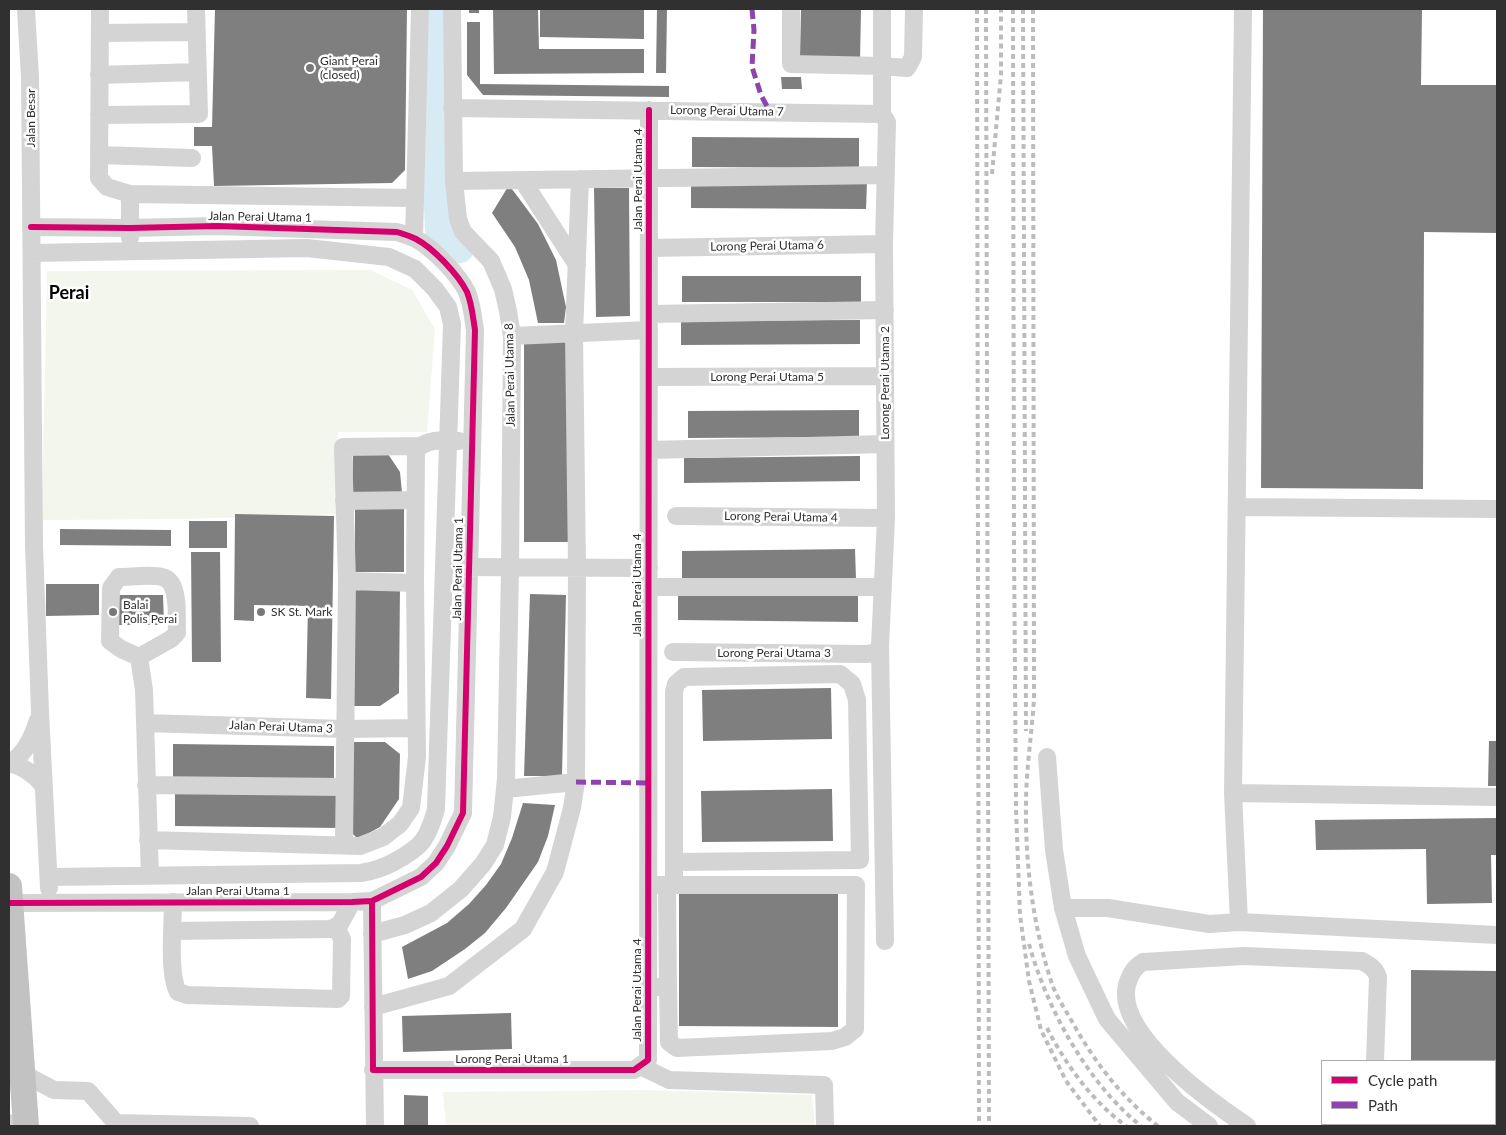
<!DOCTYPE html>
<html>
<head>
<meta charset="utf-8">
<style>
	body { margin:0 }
	#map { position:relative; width:1506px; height:1135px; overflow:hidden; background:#fff; font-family:Lato,sans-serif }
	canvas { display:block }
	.frame { position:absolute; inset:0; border:10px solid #303030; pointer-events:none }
	.legend { position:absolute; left:1321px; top:1060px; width:175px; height:65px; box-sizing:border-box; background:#fff; border:1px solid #acacac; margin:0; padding:6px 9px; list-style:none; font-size:15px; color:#303030 }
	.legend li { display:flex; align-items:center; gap:10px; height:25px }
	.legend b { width:25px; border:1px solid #acacac }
</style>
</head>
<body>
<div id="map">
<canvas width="1506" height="1135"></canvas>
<div class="frame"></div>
<ul class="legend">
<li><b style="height:6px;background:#d6006c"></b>Cycle path</li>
<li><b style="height:6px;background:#8e44ad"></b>Path</li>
</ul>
</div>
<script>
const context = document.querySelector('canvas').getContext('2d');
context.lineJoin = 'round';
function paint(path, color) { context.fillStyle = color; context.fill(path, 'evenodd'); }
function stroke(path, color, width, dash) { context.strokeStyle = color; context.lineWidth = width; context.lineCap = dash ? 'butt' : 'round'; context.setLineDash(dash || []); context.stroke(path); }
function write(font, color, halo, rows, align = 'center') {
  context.font = font + ' Lato,sans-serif'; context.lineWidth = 5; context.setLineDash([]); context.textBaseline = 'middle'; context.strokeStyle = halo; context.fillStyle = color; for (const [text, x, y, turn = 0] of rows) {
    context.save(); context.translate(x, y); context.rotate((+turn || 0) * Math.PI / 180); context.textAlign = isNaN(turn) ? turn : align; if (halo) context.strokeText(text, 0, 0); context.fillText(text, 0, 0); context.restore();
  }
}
const green = new Path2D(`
	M371 270 412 290 435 329 427 432H338V514L182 519 42 520 47 271Z
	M644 1090 812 1095 815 1126H446L443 1092Z`);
const river = new Path2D(`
	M436 9V159L439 231 460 249`);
const building = new Path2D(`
	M215 9H407L405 170 392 183 214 186 212 146H194V127H212Z
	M469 9H479V13H469Z
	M493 9H538L539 49H644V73L494 74Z
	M540 9H644V39L540 37Z
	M657 9H667L666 73H656Z
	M801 9H861L860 60 800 58Z
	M1263 9H1422L1421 85H1497V233L1424 232 1423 489 1261 488Z
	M467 22H480V84L669 86V97L483 95 467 75Z
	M781 77H801L802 89H782Z
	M692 137 859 138V168L692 167Z
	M691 181 867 182 866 209 691 208Z
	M509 185 538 224 556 260 566 307 564 323H538L529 280 515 247 492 213Z
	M594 188H629L630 316 596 317Z
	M682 276H861V302H682Z
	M860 320V344L681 345V321Z
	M524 342H568V542H524Z
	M859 410V437L688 438V411Z
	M353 451H386L400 472 402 493H352Z
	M860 456V481L684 483V458Z
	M355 505 404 506V572H355Z
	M235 514 334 516 331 699 306 698 308 606 254 605V621L234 620Z
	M189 521H227V548H189Z
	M60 529 171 530V546L60 545Z
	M855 549 856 579 682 581V551Z
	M191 552H220L221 662H192Z
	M46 584H99V615L46 616Z
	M351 585H400L399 693 380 706H350Z
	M678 592 858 594V622L678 620Z
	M530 594 566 595 562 776H524Z
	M118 595H163L164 625H118Z
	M831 688 832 739 703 741 702 690Z
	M1489 741H1497V786H1488Z
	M347 742H385L400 754 399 799 380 827 358 839 349 830Z
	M173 744 334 746V779L173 777Z
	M832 789 833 841 702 842 701 791Z
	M175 790 338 791V828L175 826Z
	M523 803 555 805 548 836 538 862 506 908 485 933 465 949 432 971 408 979 402 947 447 923 469 904 486 885 501 864 512 838Z
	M1497 818V855H1491L1492 903 1427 904 1426 849 1316 850 1315 820Z
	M679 893 838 894V1027L679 1026Z
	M1411 970 1497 971V1126H1410V1124H1495V1061H1411Z
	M511 1013 512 1049 403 1052 402 1016Z
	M404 1095 428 1096V1126H404Z`);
const minor = new Path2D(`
	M26 9 30 77 34 545 40 712 49 888
	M100 9 99 178 107 187 130 194 414 198
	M791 9V64L882 66 907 68 913 57 914 9
	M100 33 197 32
	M99 75 197 72
	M452 108 882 114
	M882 114V9
	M99 115 199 114 196 9
	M99 155 192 158
	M454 181 886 175
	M523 181 577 265
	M130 238V194
	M414 238 420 9
	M649 248 884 244
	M32 253 307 248 389 257 415 269 435 289 448 307 452 324 436 809C428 839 422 847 394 862 383 868 374 871 361 873L49 877
	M649 314 885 310
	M512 336 649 330
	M649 377 885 376
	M649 450 885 444
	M344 501 415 500
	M1237 507 1497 509
	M676 516 886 518
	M458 567 649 568
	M119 577C130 577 153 574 162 577 181 581 176 618 177 633L171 639 139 657 121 649 110 641 111 588Z
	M347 581 415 583
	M649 587H882
	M880 646 885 941
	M673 652 866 654 875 653 880 646 886 518 884 244 887 122 882 114
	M139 657 144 690 150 876
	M145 723 345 729 416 728
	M1047 757 1054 850 1063 908 1077 956 1107 1019 1177 1102 1209 1126
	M9 763C23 766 35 775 44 786
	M11 763C26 752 32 738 38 720
	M146 785 344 787
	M505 789 576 782
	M1233 793 1497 797
	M148 840 360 846 383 837 400 824 411 808 417 757 415 583 416 451C425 438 445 440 459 441
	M344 845 347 581 343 447 420 446
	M674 862 860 860 857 700 852 684 840 674 684 677 676 684 674 692V885
	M649 885H856L855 1029 845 1037 832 1041 677 1048 669 1042 668 987
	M372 901 375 1126
	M173 902C173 924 168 974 178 992L187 995 338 999 341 996 342 939 336 927
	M9 903 352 902 372 901 421 877 436 863 447 846 463 813 475 330C473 318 472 304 467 292 458 274 433 248 416 239 410 236 403 234 397 232L217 226 130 228 31 227
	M1063 908H1108L1209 924 1239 922 1233 793 1243 9
	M1239 922 1497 935
	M173 931 331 929 340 924 352 902
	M372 934 405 925 431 913 461 889 483 864 495 845 502 817 506 779 510 568 512 336 508 311 503 289 491 261 463 232 458 219 454 181 452 9
	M658 987H668L667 885
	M373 1007 449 986 523 929 555 872 572 808 576 782 577 567 574 334 580 179
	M640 1066 669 1080 824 1085 825 1126
	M16 1070 54 1090 88 1091 116 1123 250 1126
	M373 1070H634L648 1060 649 110
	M9 1123V1126
	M1247 1126C1211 1102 1107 1029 1129 979 1132 971 1136 966 1143 962L1244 956 1362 961C1369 965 1375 968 1378 977L1375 1061
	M1374 1126V1124`);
const rail = new Path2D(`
	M977 9 979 1126
	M986 9 989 1126
	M1013 9 1014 546 1016 809 1020 915 1029 981 1041 1030 1066 1081 1100 1126
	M1023 9 1026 731
	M1033 9 1034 698C1032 733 1026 769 1026 804 1025 863 1033 925 1051 981 1055 994 1063 1006 1070 1018 1093 1060 1120 1096 1158 1126
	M992 174 1001 74V9
	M1029 944C1047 1009 1088 1084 1141 1126
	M1047 1028C1066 1065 1092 1101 1126 1126`);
const highwayBridge = new Path2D(`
	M9 886 26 1126`);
const quiet = new Path2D(`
	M752 9 754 30 752 67 761 95 770 112
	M576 782 648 783`);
const cycleway = new Path2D(`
	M372 901 373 1070H634L648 1060 649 110
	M9 903 352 902 372 901 421 877 436 863 447 846 463 813 475 330C473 318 472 304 467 292 458 274 433 248 416 239 410 236 403 234 397 232L217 226 130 228 31 227`);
const markers = [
	[310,68,5,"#787878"],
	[113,612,5,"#787878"],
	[261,612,5,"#787878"]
];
const poiNames = [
	["Giant Perai",320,61],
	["(closed)",320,75],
	["Balai",123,605],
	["Polis Perai",123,619],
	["SK St. Mark",271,612]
];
const streetNames = [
	["Lorong Perai Utama 7",727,111,1],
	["Jalan Besar",31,118,-90],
	["Jalan Perai Utama 4",638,180,-90],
	["Jalan Perai Utama 1",260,217,1],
	["Lorong Perai Utama 6",767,246,-1],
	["Jalan Perai Utama 8",510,375,-91],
	["Lorong Perai Utama 5",767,377],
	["Lorong Perai Utama 2",885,383,-90],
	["Lorong Perai Utama 4",781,517,1],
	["Jalan Perai Utama 1",458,569,-89],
	["Jalan Perai Utama 4",637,585,-90],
	["Lorong Perai Utama 3",774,653],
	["Jalan Perai Utama 3",281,727,2],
	["Jalan Perai Utama 1",238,891],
	["Jalan Perai Utama 4",637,990,-90],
	["Lorong Perai Utama 1",512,1059]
];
const districtNames = [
	["Perai",69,293]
];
paint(green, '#f2f6ec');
stroke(river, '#d8ebf4', 28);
paint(building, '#7f7f7f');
stroke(minor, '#d4d4d4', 18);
stroke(rail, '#bcbcbc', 4, [5, 4]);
stroke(highwayBridge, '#c2c2c2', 26);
stroke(quiet, '#8e44ad', 5, [10, 5]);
stroke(cycleway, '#d6006c', 6);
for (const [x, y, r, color] of markers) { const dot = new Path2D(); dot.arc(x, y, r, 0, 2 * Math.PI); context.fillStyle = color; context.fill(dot); stroke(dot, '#fff', 2); }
write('12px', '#303030', '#fff', poiNames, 'left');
write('12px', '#303030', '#fff', streetNames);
write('bold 18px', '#000', '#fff', districtNames);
</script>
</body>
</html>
